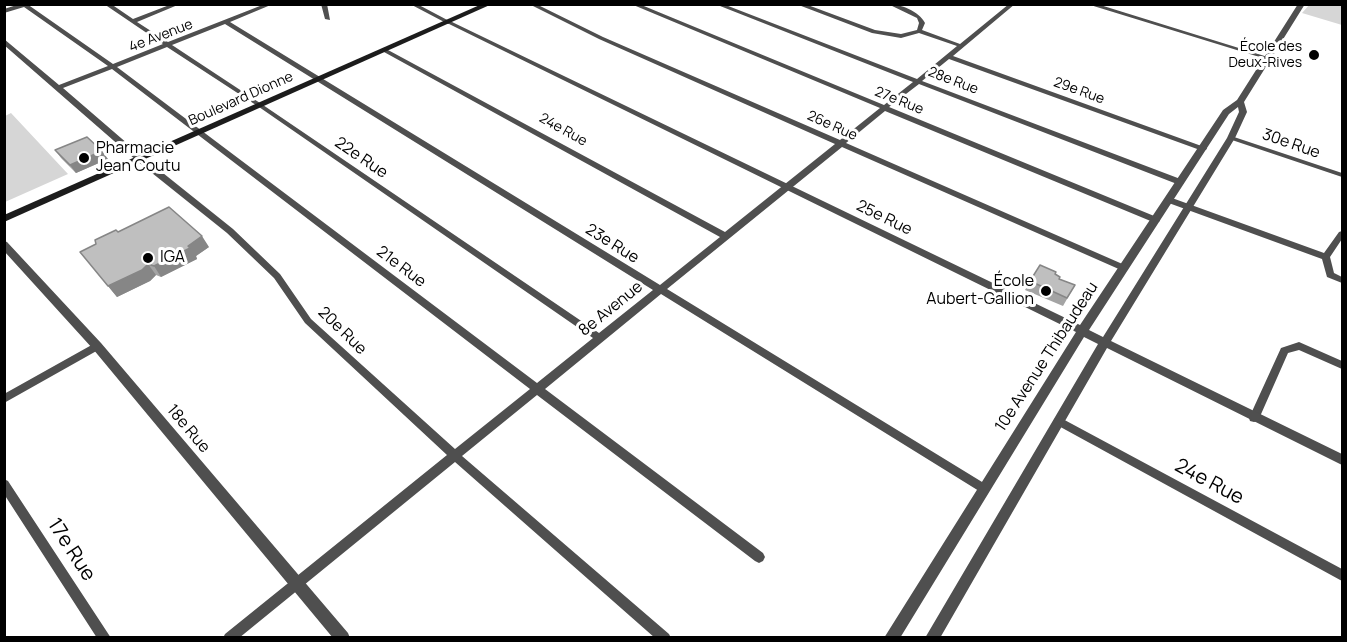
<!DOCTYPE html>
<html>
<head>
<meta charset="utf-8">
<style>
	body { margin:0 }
	#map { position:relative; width:1347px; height:642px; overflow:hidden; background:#fff; font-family:Manrope,sans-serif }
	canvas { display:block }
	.frame { position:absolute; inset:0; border:6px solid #000; pointer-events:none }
</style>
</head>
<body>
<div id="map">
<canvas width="1347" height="642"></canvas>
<div class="frame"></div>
</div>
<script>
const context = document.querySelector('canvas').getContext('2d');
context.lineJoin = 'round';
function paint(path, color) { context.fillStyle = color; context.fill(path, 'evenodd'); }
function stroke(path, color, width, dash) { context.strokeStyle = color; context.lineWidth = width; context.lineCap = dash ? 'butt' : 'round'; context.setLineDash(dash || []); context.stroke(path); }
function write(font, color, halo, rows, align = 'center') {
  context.font = font + ' Manrope,sans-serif'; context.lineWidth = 6; context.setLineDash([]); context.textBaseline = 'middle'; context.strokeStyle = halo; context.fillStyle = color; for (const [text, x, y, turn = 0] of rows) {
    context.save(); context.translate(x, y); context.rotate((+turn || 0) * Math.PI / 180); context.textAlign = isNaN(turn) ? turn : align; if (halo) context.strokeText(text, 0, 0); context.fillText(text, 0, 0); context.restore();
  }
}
const green = new Path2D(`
	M1310 4 1342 5V25L1302 13Z
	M11 113 68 174 5 202V116Z`);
const minor = new Path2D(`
	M20 4H27L113 64 163 44 104 4H111L133 19 172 4H180L137 22 168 42 265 4H273L230 22 660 285 720 237 384 52V50H388L725 232 835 144 599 39 529 4H536L603 37 840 140 880 108 631 4H639L884 105 913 82 715 4H723L917 79 957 46 919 33 901 38 872 33 796 4H805L875 30 901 34 917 30 919 23 917 18 888 4C900 4 919 11 925 23L922 30 960 44 1009 4H1015L953 56 1207 148 1206 150H1200L949 59 922 81 1183 180 1184 182 1183 184H1177L919 84 889 107 1159 218 1160 220 1159 222H1153L885 111 846 143 1127 266 1128 268 1127 270H1121L842 147 667 289 987 485 988 488 987 491 983 493 979 491 661 294 545 389 763 553 765 557 763 561 759 563 755 561 537 395 462 456 669 634 671 638H655L455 462 239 638H223L225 634 447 455 305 323 274 278 227 233 137 161 4 45V39L59 85 108 66 24 7 4 13V9ZM225 24 653 290 599 333 263 105 172 45ZM167 47 259 107 593 338 537 383 117 67ZM112 69 530 389 455 449 311 319 280 274 233 229 143 157 63 88Z
	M321 4H327L330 20 325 19Z
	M410 4H417L453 23 448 24Z
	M1087 4H1097L1271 58 1266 59Z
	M1231 136 1342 173V177L1229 139V137Z
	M1166 198H1172L1324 253 1339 232 1342 231V239L1330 257 1334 273 1342 277V283L1327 277 1322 259 1166 202Z
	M97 342 100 343 102 346 100 349 4 403V394Z
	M1299 342 1342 361V369L1299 350 1288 353 1258 421 1254 422 1250 421 1249 418 1281 348Z
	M1059 417 1342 569V581L1055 424 1054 421 1055 418Z
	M4 479 8 481 111 638H97L4 494Z`);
const tertiary = new Path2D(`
	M1298 4H1305L1244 102 1247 112 1235 138 1111 341 1342 454V465L1107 348 940 638H925L1098 344 1084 337 900 638H884L1076 332 447 23 452 22 1080 325 1223 110 1237 100ZM1238 107 1239 112 1227 138 1103 337 1089 330 1229 114Z
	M4 241 7 242 101 343 348 633 350 638H333L93 349 4 251Z`);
const secondary = new Path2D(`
	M482 4H492L4 222V215Z`);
const wall = new Path2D(`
	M55 150 108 159 76 173 61 158Z
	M209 247 196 256 197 259 161 277 156 275 150 281 117 297 80 252Z
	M1055 274 1059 279 1075 285 1063 306 1025 290 1030 281Z`);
const shadedWall = new Path2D(`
	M102 151 108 159 76 173 70 165Z
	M202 236 209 247 196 256 197 259 161 277 154 266Z
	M148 264 156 275 150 281 117 297 108 286Z`);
const building = new Path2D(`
	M87 137 102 151 70 165 55 150Z
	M169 207 202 236 188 246 190 248 154 266 148 264 142 270 108 286 80 252 96 244 95 240 116 230 118 232Z
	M1040 265 1056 272 1055 274 1060 277 1059 279 1075 285 1067 298 1030 281Z`);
const markers = [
	[1314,55,6,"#000"],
	[84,158,6,"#000"],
	[148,258,6,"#000"],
	[1046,291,6,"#000"]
];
const farStreetnames = [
	["4e Avenue",161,36,-21],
	["28e Rue",953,81,21],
	["29e Rue",1079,91,20],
	["Boulevard Dionne",241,99,-24],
	["27e Rue",899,101,22],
	["26e Rue",832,126,24],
	["24e Rue",563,130,29]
];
const farPoinames = [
	["École des",1302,47],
	["Deux-Rives",1302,63]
];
const streetNames = [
	["30e Rue",1291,144,19],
	["22e Rue",361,158,34],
	["25e Rue",884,218,26],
	["23e Rue",612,244,32],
	["21e Rue",401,267,37],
	["8e Avenue",611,309,-39],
	["20e Rue",342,331,44],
	["10e Avenue Thibaudeau",1047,357,-57],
	["18e Rue",188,429,50]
];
const poiNames = [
	["Pharmacie",96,149],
	["Jean Coutu",96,167],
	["IGA",160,258],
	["École",1034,282,"right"],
	["Aubert-Gallion",1034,300,"right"]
];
const nearStreetnames = [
	["24e Rue",1209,482,28],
	["17e Rue",71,550,57]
];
paint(green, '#d6d6d6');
paint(minor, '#4f4f4f');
paint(tertiary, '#4f4f4f');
paint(secondary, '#1c1c1c');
paint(wall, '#a4a4a4');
paint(shadedWall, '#868686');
paint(building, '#bfbfbf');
stroke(building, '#868686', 1.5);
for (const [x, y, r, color] of markers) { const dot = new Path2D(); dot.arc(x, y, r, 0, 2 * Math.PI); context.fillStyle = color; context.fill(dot); stroke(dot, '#fff', 2); }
write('14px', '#000', '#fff', farStreetnames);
write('14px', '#000', '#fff', farPoinames, 'right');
write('16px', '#000', '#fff', streetNames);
write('16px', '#000', '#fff', poiNames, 'left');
write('20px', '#000', '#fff', nearStreetnames);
</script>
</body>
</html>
